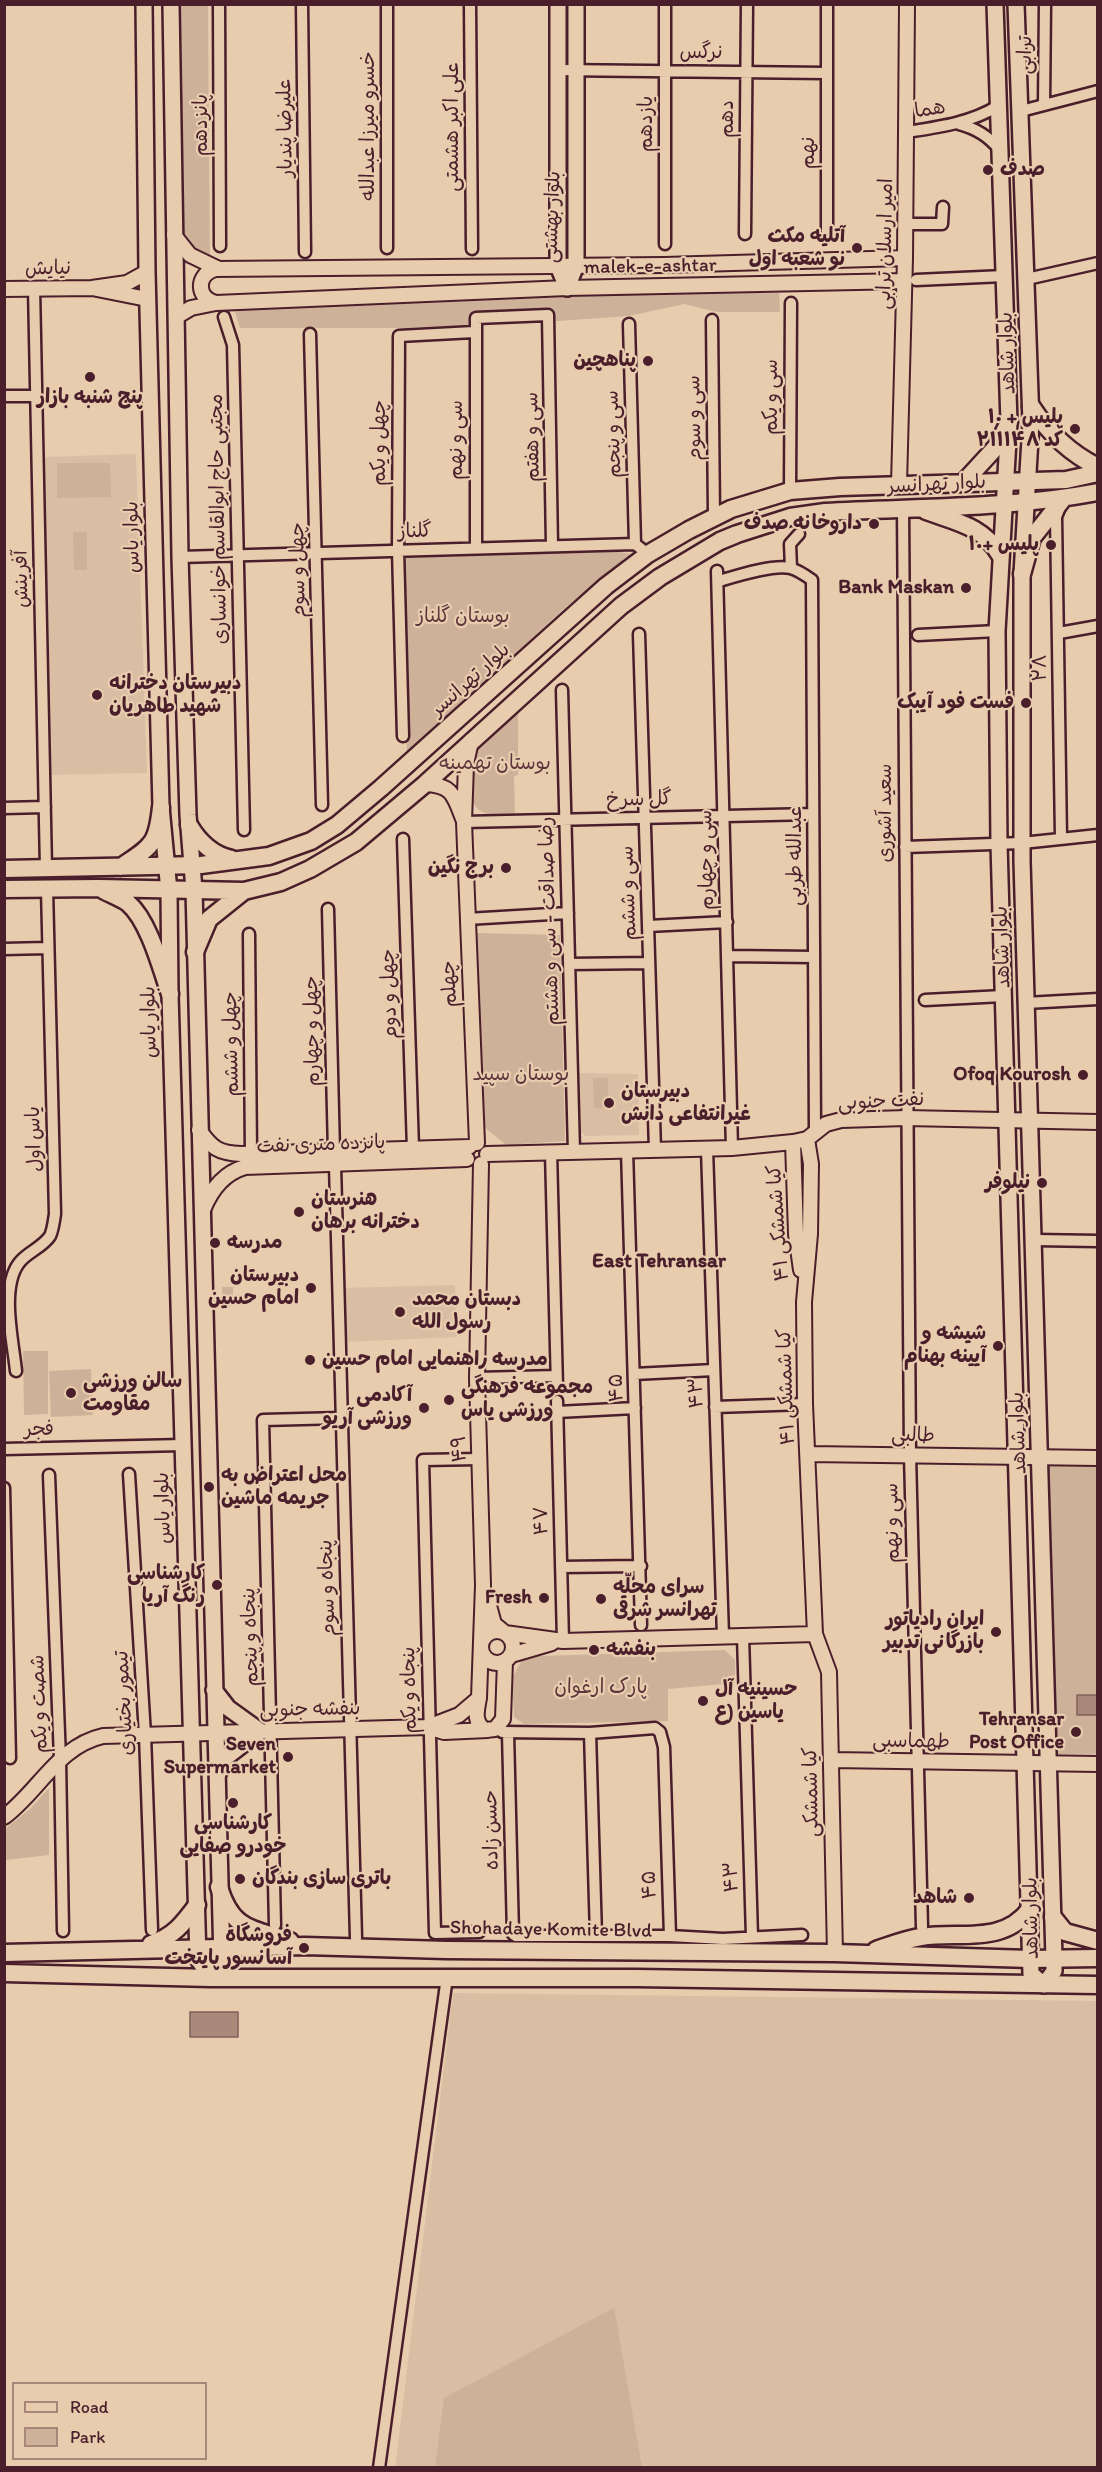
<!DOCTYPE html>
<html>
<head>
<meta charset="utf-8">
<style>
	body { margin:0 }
	#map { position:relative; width:1102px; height:2472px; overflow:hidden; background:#e7cdae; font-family:Itim,sans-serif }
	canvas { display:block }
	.frame { position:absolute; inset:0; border:6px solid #4a1f2b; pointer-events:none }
	.legend { position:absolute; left:12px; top:2382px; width:195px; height:78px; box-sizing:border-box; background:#e7cdae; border:2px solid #a8877a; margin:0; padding:8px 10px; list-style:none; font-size:18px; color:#4a1f2b }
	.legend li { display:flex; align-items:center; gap:12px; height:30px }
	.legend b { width:30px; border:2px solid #a8877a }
</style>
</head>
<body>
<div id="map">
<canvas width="1102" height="2472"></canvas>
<div class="frame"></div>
<ul class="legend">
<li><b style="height:8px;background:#e7cdae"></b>Road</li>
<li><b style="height:16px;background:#ceb199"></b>Park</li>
</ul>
</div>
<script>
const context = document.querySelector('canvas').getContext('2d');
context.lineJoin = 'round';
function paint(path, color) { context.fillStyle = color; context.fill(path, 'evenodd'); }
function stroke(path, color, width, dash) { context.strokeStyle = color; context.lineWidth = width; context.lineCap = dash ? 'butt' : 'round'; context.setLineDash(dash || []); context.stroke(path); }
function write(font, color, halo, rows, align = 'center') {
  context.font = font + ' Itim,"Playpen Sans Arabic",sans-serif'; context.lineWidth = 4.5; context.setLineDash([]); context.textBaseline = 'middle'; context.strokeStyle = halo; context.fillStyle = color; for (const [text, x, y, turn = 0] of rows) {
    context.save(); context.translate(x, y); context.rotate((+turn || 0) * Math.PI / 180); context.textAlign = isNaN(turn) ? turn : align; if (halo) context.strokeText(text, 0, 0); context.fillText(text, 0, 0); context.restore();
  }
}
const built = new Path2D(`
	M136 454 147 773 51 775 43 457Z
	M578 1073 638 1074 639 1135 586 1136 581 1132Z
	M455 1285 457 1337 345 1342 343 1288Z
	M453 1993 1097 2001V2467L395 2468Z`);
const green = new Path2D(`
	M178 5H208L210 264H182Z
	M779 293 780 312H717L684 304 629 316 558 321 403 328H240L234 309 566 294Z
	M57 463H110L111 497 57 498Z
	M73 532H87V570H74Z
	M616 551 630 554 568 605 407 752 401 558Z
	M518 709V775L514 776 515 816C499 816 479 818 472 800L470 765 474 752Z
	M476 933 560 935 565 1141 506 1145 481 1124Z
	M593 1078H608V1108H594Z
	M222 1287H233V1306L222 1307Z
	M23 1351H48V1414L24 1415Z
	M91 1369 93 1415 51 1417 49 1371Z
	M1049 1466H1097V1754H1057Z
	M725 1650 735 1660V1683L668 1689V1721L524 1724 514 1717 512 1678 522 1660 540 1656Z
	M49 1788V1855L5 1860V1829L30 1809Z
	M614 2308 642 2467H435L444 2398Z`);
const water = new Path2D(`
	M1077 1695H1097V1715H1077Z
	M190 2012H238V2037H190Z`);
const minor = new Path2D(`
	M219 4 220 246
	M302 4 305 252
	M387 4V248
	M470 4 472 249
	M665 4V244
	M827 4V234
	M558 70 826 73
	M1044 105 1045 4
	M1021 111 1098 91
	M959 124C977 129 988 136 1000 150
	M907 132C939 127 970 123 998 106
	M906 224H942L943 207
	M745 234 747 4
	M1027 279 1098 263
	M916 280 1004 276
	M34 288 46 868
	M224 317 233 345 244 830
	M712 320 714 516
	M629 324 635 544
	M310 334 322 805
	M4 396H37
	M790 491 791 303
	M1060 507 1056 517 1061 838
	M903 508 910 1455 922 1927
	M476 548V318L548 315 552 546
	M180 557 635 544 648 554
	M791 568 790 544 799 534
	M717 571 732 1148
	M719 581C736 576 773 564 790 568 798 570 805 575 812 580L815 1132
	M1059 633 1098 626
	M639 634 655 1150
	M918 635 997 631
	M562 690 574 1152
	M403 736 398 550 399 336 474 332
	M4 808 45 807
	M464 822 813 814
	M403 839 413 1149
	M905 847 1022 843 1098 835
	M328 909 334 1152
	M467 919 568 913
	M648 926 727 922
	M249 934 251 1154
	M4 949 47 948
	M728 956 814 957
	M569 964 649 963
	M925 1000 1003 996
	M1026 1003 1098 999
	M707 1149 723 1636
	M627 1150 641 1625
	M551 1152 557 1387
	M335 1165 356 1938
	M1035 1240 1098 1241
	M16 1371C13 1341 0 1288 19 1263 27 1252 42 1248 50 1236 53 1230 54 1220 55 1214L47 889
	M634 1374 714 1370
	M477 1378 556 1376
	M557 1401 563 1641
	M715 1407 805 1404
	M557 1412 635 1408
	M4 1449 183 1445
	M129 1474 145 1735 152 1930
	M49 1475 60 1759 63 1931
	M4 1488 10 1758
	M561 1567 641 1566
	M743 1636 752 1937
	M502 1732 590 1733 655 1728 660 1732 664 1747 670 1936
	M508 1733 513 1934 516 1936H670L723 1939 802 1935
	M590 1733 596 1936
	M275 1925 263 1420 341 1418
	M479 1932 435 1933 423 1460 479 1459
	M379 2468 447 1977`);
const tertiary = new Path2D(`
	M174 235 190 255 219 269
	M147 272 127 283 92 288 147 299
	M4 289 92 288
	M216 303C196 298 196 275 215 269L664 265 905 258
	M176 317 191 308 216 303 567 288 905 281
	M899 484 905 258 907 4
	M471 741 466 764 464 822 477 1143
	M425 784C454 785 454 797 464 821
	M199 1130C212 1148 218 1153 241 1154L469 1147
	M807 1139 811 1164 810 1234 804 1302 805 1404 815 1634 829 1672 835 1953
	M793 1142 796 1234 801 1270
	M487 1154 732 1148 793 1142 807 1139 826 1124 841 1120 906 1118 1098 1122
	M481 1164 477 1378 483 1585 479 1698C477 1710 473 1722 485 1730L495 1729 503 1719 505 1661
	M203 1210C211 1190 224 1173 245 1167L467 1159
	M809 1454 1098 1458
	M487 1598 494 1624 505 1633 563 1641 815 1634
	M481 1647a16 16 0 1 1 32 0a16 16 0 1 1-32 0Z
	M511 1655 552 1643
	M428 1727 459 1715 479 1698
	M831 1760 1098 1764
	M4 1817C39 1791 58 1746 103 1736L428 1727 444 1732 488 1730`);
const secondary = new Path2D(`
	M144 4 147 272 161 807 169 891 170 994 198 1959 211 1978 222 1959 194 890 188 815 180 557 171 4
	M558 4V266L567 288
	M995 4 1009 422 997 631 999 844 1031 1974 1044 1985 1054 1971V1958L1022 861V574L1031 422 1016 4
	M567 288 576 265V4
	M214 1690 228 1708 260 1731 225 1758 218 1774`);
const primary = new Path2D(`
	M1031 406C1048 432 1069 453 1098 467
	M963 483 997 446 1009 422
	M926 511C956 522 983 526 1000 555
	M1022 574 1032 538 1063 499
	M189 825C199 842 212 855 232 859
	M121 867C151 846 157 846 161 807
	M4 869 201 865 269 856 311 841 337 825 381 788 606 586 648 554 689 530 731 509 790 491 840 487 1066 480 1098 473
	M4 889 99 888 244 891
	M103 890C110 894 121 898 128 903 149 921 161 968 170 994
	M195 952 209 919 244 891 281 882 310 869 356 842 425 784 621 606 660 577 720 541 737 534 790 517 825 512C916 507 1008 509 1098 492
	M219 1887C232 1930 251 1928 290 1941
	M1053 1917 1065 1932 1098 1941
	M151 1944C174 1936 183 1924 197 1905
	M876 1950C891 1945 906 1939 921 1937 960 1931 1003 1945 1030 1909
	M4 1953 305 1946 446 1950 835 1953 1030 1959 1098 1958
	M4 1973 211 1978H636L1098 1985`);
const markers = [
	[988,170,6,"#4a1f2b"],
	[857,248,6,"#4a1f2b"],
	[648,361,6,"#4a1f2b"],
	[90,377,6,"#4a1f2b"],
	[1075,429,6,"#4a1f2b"],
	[874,524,6,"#4a1f2b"],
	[1051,545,6,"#4a1f2b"],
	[966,588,6,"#4a1f2b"],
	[97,695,6,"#4a1f2b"],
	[1026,703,6,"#4a1f2b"],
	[506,868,6,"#4a1f2b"],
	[1083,1075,6,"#4a1f2b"],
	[609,1103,6,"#4a1f2b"],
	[1042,1183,6,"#4a1f2b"],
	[299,1212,6,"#4a1f2b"],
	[215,1243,6,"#4a1f2b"],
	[311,1288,6,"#4a1f2b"],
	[400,1312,6,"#4a1f2b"],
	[998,1346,6,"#4a1f2b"],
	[310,1360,6,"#4a1f2b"],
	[71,1393,6,"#4a1f2b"],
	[449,1400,6,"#4a1f2b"],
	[424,1408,6,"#4a1f2b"],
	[209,1487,6,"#4a1f2b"],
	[217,1585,6,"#4a1f2b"],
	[544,1598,6,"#4a1f2b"],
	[601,1599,6,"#4a1f2b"],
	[996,1632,6,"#4a1f2b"],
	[594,1650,6,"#4a1f2b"],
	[703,1701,6,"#4a1f2b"],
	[1076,1732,6,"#4a1f2b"],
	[288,1757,6,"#4a1f2b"],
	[233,1803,6,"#4a1f2b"],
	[240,1879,6,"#4a1f2b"],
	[969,1898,6,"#4a1f2b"],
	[304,1948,6,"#4a1f2b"]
];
const streetNames = [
	["نرگس",701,53],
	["ترابی",1026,55,-89],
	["هما",930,110,-9],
	["دهم",728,119,-90],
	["یازدهم",647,124,-90],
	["پانزدهم",202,125,-90],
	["خسرو میرزا عبدالله",369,126,-90],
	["علی اکبر هشمتی",453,127,-90],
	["علیرضا پندیار",286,128,-91],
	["نهم",809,153,-90],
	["بلوار بهشتی",553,217,-88],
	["امیر ارسلان ترابی",886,244,-89],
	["malek-e-ashtar",650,267,-1],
	["نیایش",48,269,-1],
	["بلوار شاهد",1008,353,-92],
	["سی و یکم",772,397,-90],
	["سی و سوم",695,418,-91],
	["سی و پنجم",614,434,-92],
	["سی و هفتم",533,437,-91],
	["سی و نهم",457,440,-90],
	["چهل و یکم",380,443,-90],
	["بلوار تهرانسر",937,485,-3],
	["مجتبی حاج ابوالقاسم خوانساری",219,519,-91],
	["گلناز",415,532,-2],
	["بلوار یاس",133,537,-91],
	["چهل و سوم",299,570,-91],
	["آفرینش",22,579,-91],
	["۲۸",1041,668,-90],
	["بلوار تهرانسر",471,680,-42],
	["گل سرخ",639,800,-1],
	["سعید آشوری",886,813,-90],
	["عبدالله طربی",796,856,-90],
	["سی و چهارم",707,860,-91],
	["سی و ششم",629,893,-92],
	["رضا صداقت - سی و هشتم",550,921,-92],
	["بلوار شاهد",1003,947,-92],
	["چهلم",450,984,-93],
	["چهل و دوم",390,994,-92],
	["بلوار یاس",150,1022,-91],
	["چهل و چهارم",313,1031,-91],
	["چهل و ششم",232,1044,-91],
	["نفت جنوبی",881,1102,-3],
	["یاس اول",35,1139,-92],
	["پانزده متری نفت",321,1145,-2],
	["کیا شمشکی ۴۱",779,1223,-94],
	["۴۱ کیا شمشکی",787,1387,-92],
	["۴۵",617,1388,-92],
	["۴۳",697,1393,-92],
	["فجر",39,1430,-1],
	["بلوار شاهد",1019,1433,-92],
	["طالبی",913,1436,1],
	["۴۹",460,1449,-92],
	["بلوار یاس",164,1508,-92],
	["۴۷",542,1521,-91],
	["سی و نهم",893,1523,-91],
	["پنجاه و سوم",328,1588,-92],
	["پنجاه و پنجم",251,1637,-92],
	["پنجاه و یکم",410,1690,-91],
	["تیمور بختیاری",125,1703,-93],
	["شصت و یکم",40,1704,-92],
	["بنفشه جنوبی",310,1710,-1],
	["طهماسبی",911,1742,1],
	["کیا شمشکی",812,1792,-91],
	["حسن زاده",492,1830,-91],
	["۴۳",732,1877,-92],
	["۴۵",650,1885,-92],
	["بلوار شاهد",1032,1918,-91],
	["Shohadaye Komite Blvd",551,1930,1]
];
const poiNames = [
	["صدف",1000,170,"left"],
	["آتلیه مکث",845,237],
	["نو شعبه اول",845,260],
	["پناهچین",636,361],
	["پنج شنبه بازار",90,398,"center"],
	["پلیس + ۱۰",1063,418],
	["کد ۲۱۱۱۴۸",1063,441],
	["داروخانه صدف",862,524],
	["پلیس +۱۰",1039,545],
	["Bank Maskan",954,588],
	["دبیرستان دخترانه",109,684,"left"],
	["شهید طاهریان",109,707,"left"],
	["فست فود آیبک",1014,703],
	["برج نگین",494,868],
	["Ofoq Kourosh",1071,1075],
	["دبیرستان",621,1092,"left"],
	["غیرانتفاعی دانش",621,1115,"left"],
	["نیلوفر",1030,1183],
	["هنرستان",311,1200,"left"],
	["دخترانه برهان",311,1223,"left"],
	["مدرسه",227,1243,"left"],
	["دبیرستان",299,1276],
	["امام حسین",299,1299],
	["دبستان محمد",412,1300,"left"],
	["رسول الله",412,1323,"left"],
	["شیشه و",986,1334],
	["آیینه بهنام",986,1357],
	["مدرسه راهنمایی امام حسین",322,1360,"left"],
	["سالن ورزشی",83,1382,"left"],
	["مقاومت",83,1405,"left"],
	["مجموعه فرهنگی",461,1388,"left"],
	["ورزشی یاس",461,1411,"left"],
	["آکادمی",412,1396],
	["ورزشی آریو",412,1419],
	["محل اعتراض به",221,1476,"left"],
	["جریمه ماشین",221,1499,"left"],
	["کارشناسی",205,1574],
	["رنگ آریا",205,1597],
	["سرای محلّه",613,1588,"left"],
	["تهرانسر شرقی",613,1611,"left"],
	["Fresh",532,1598],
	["ایران رادیاتور",984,1620],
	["بازرگانی تدبیر",984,1643],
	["بنفشه",606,1650,"left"],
	["حسینیه آل",715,1690,"left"],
	["یاسین (ع",715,1713,"left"],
	["Tehransar",1064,1720],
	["Post Office",1064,1743],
	["Seven",276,1745],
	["Supermarket",276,1768],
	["کارشناسی",233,1824,"center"],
	["خودرو صفایی",233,1847,"center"],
	["باتری سازی بندگان",252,1879,"left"],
	["شاهد",957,1898],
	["فروشگاه",292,1936],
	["آسانسور پایتخت",292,1959]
];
const parkNames = [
	["بوستان گلناز",463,617],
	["بوستان تهمینه",495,764],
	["بوستان سپید",521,1075],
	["پارک ارغوان",601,1688]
];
const neighbourhoodNames = [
	["East Tehransar",659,1262]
];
paint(built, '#dabea3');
paint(green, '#ceb199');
paint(water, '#a9897a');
stroke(water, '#835f5a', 1.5);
stroke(minor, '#4a1f2b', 15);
stroke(tertiary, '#4a1f2b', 18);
stroke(secondary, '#4a1f2b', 20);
stroke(primary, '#4a1f2b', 21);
stroke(minor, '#e7cdae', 10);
stroke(tertiary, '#e7cdae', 14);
stroke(secondary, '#e7cdae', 15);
stroke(primary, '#e7cdae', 16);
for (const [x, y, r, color] of markers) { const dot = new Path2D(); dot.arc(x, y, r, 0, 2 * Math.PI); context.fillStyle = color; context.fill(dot); stroke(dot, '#e7cdae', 2); }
write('20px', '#4a1f2b', '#e7cdae', streetNames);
write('bold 20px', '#4a1f2b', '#e7cdae', poiNames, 'right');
write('20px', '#5e353c', '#e7cdae', parkNames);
write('bold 21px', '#4a1f2b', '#e7cdae', neighbourhoodNames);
</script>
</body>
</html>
